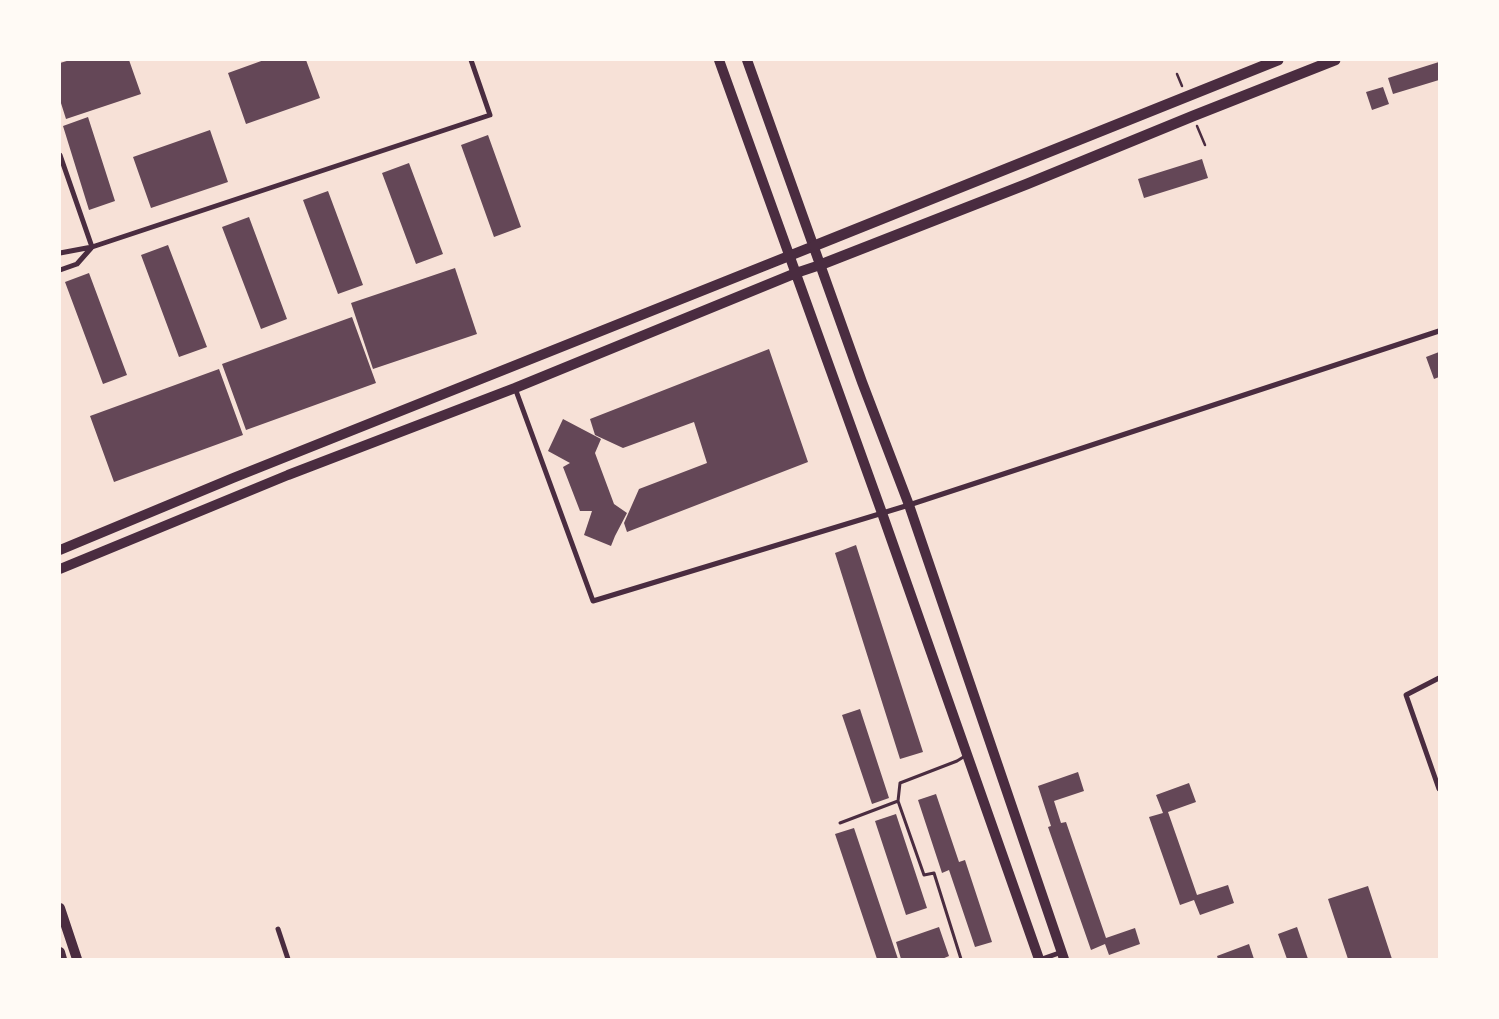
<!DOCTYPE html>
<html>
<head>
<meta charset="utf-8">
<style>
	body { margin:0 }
	#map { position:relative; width:1499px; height:1019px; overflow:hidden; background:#f7e1d7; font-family:"Playfair Display",serif }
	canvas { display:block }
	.frame { position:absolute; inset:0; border:61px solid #fffaf5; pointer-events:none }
</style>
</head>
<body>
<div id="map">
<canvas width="1499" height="1019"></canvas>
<div class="frame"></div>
</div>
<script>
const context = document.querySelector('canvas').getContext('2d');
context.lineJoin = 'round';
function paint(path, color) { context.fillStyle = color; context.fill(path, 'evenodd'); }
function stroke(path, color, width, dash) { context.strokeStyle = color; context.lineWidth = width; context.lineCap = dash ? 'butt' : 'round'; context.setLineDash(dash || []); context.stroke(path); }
const building = new Path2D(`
	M70 60H129L141 94 66 119 60 100V63Z
	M264 60H306L320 98 246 124 228 73Z
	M1439 62V80L1393 94 1388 78Z
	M1383 87 1389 104 1372 110 1366 92Z
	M88 117 115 201 89 210 63 126Z
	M210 130 228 182 151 208 133 157Z
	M488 135 521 227 494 237 461 145Z
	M1202 159 1208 178 1144 198 1138 179Z
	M409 163 443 254 416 264 382 173Z
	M328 191 363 285 338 294 303 200Z
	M249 217 287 319 261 329 222 227Z
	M168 245 207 347 179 357 141 255Z
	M455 268 477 334 373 369 351 303Z
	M89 273 127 375 103 384 65 282Z
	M352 317 376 383 246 430 222 364Z
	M769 349 808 462 627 532 624 523 639 489 707 463 694 422 623 448 595 435 590 419Z
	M1439 352V377L1434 379 1426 357Z
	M219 369 243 435 114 482 90 416Z
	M563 419 601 439 595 453 614 504 627 513 615 536 611 546 584 535 592 511H580L563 467 570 463 548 451Z
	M856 545 923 752 900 759 835 553Z
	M860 709 889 798 872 804 842 715Z
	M1078 772 1084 791 1054 801 1061 823 1066 822 1106 938 1135 928 1140 944 1109 955 1105 944 1091 950 1048 827 1051 826 1038 786Z
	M1189 783 1196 802 1168 812 1197 895 1228 885 1234 903 1200 915 1194 900 1180 905 1149 817 1163 813 1156 795Z
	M936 794 959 862 965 860 992 942 975 947 949 870 942 873 918 800Z
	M896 814 927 908 906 915 875 821Z
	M854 828 898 959H877L835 834Z
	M1368 886 1392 959H1348L1328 899Z
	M939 927 949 956 942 959H901L896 942Z
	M1297 927 1308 959H1287L1278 934Z
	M1249 944 1254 959H1218L1217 956Z`);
const path = new Path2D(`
	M1177 74 1182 86
	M1197 126 1205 145`);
const service = new Path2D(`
	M898 801 924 875 934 873 961 959
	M840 823 898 801 900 783 957 761 965 756`);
const minor = new Path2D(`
	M60 155 92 247
	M60 253 92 247 490 115 471 60
	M60 270 77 264 92 247
	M515 388 593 601 909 505 1439 331
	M1439 678 1406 695 1439 789
	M278 929 288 959
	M1042 959 1062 952`);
const secondary = new Path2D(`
	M719 60 882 513 1039 959
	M747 60 862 382 909 505 1064 959
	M60 550 233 478 814 246
	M60 569 288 475 515 388 796 273 820 265
	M60 908 77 959
	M60 952 62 959`);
const primary = new Path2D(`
	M814 246 1278 60
	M820 265 1027 184 1193 116 1335 60`);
paint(building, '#644757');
stroke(path, '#4a2c40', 2.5);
stroke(service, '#4a2c40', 3);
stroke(minor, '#4a2c40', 5);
stroke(secondary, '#4a2c40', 10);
stroke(primary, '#4a2c40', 11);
</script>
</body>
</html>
